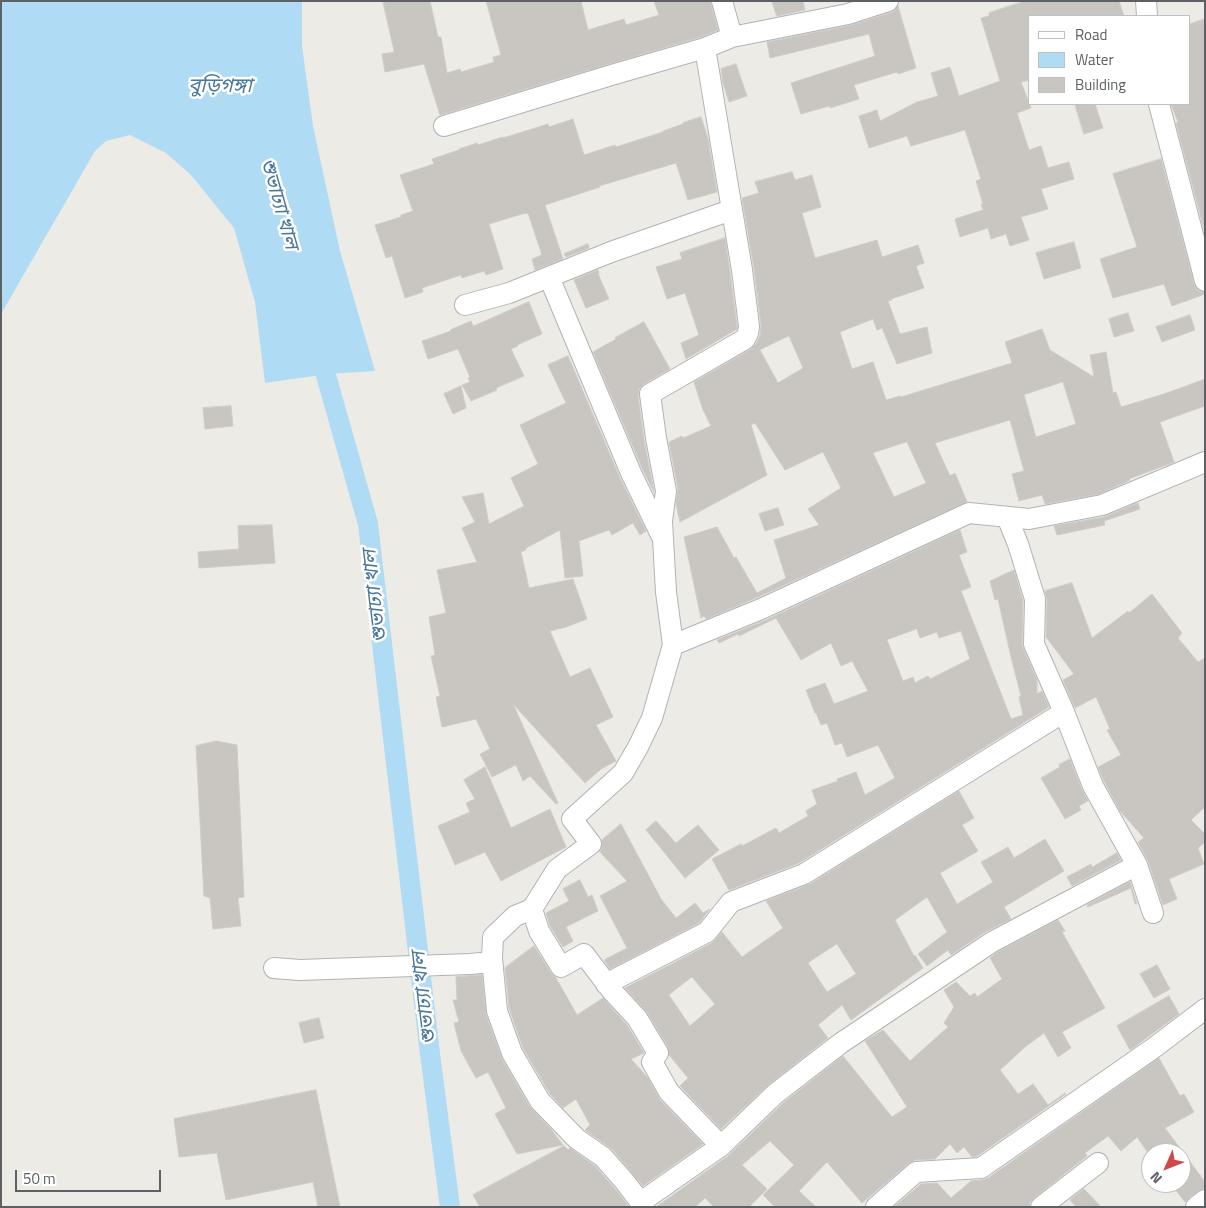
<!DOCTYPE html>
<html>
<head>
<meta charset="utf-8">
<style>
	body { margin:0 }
	#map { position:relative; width:1206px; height:1208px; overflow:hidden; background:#edebe6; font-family:"Titillium Web",sans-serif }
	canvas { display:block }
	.frame { position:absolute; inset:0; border:2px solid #5d6164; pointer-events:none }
	.legend { position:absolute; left:1028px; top:15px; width:162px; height:90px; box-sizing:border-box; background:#fff; border:1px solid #bec0c1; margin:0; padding:6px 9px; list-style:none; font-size:15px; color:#5d6164 }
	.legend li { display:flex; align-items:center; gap:10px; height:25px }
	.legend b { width:25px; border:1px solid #bec0c1 }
	.north { position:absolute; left:1141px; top:1143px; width:50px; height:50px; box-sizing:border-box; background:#fff; border:1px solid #bec0c1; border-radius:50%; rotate:226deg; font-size:14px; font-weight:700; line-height:20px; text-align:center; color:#5d6164 }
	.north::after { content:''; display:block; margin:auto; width:18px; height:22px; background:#d24747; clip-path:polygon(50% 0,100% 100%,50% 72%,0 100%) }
	.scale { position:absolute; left:15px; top:1170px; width:146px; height:22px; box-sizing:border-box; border:2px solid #5d6164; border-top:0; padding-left:6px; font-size:15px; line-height:18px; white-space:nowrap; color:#5d6164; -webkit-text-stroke:4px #fff; paint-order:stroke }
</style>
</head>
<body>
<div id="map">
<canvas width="1206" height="1208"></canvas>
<div class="frame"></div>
<ul class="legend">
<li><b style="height:6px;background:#fff"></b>Road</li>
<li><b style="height:14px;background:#afdbf4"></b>Water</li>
<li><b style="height:14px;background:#c9c6c2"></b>Building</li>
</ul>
<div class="north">N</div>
<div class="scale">50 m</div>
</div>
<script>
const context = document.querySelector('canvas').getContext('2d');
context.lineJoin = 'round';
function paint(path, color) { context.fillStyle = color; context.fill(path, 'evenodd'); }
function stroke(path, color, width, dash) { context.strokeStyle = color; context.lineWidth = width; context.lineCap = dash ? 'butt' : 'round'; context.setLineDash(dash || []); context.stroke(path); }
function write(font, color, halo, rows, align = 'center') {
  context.font = font + ' "Titillium Web","Noto Sans Bengali",sans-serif'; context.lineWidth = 5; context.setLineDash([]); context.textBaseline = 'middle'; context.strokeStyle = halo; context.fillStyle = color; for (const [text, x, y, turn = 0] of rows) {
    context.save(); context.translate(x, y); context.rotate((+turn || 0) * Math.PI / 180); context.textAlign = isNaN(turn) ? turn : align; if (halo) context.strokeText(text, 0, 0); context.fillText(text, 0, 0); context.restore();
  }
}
const water = new Path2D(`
	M1 1H302V46L313 126 340 251 375 371 327 374 265 383 255 302 234 228 191 175 166 153 130 135 106 141 95 151 1 314Z`);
const canal = new Path2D(`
	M318 347 368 524 430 1054 450 1207`);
const building = new Path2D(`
	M383 1H430L438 37H441L447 73 460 69 461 72 494 62 493 57 501 55 486 1H581L588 30 624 19 626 25 659 15 654 1H710L718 30 701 37 612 63 440 115 424 64 385 72 382 54 394 52Z
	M772 1H803L805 10 777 16Z
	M1025 1H1119L1124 16H1030V80L1021 82 1031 108 1017 113 1029 150 1041 146 1048 168 1069 162 1074 179 1041 189 1048 209 1021 217 1029 240 1010 246 1006 234 991 239 988 228 960 237 955 219 983 210 981 204H983L976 181 981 179 965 130 911 146 907 136 869 148 859 116 877 110 880 121 917 102 938 96 931 73 950 67 959 96 1000 81 981 18 989 16V13Z
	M898 6 916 68 898 74 897 72 854 85 859 99 830 108 829 106 801 114 791 83 875 56 869 34 770 58 767 42 852 25 892 12 896 9Z
	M1205 19V233L1176 123 1178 122 1171 104H1190V24Z
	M736 64 747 96 729 102 723 83 721 69Z
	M1075 104H1095L1103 128 1084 134Z
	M701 117 708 139 717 192 688 200 676 163 599 186 600 187 545 205 563 259 535 270 532 259 542 255 528 213 522 214 489 224 503 269 486 275 484 271 462 278 461 275 422 288 423 292 405 298 392 256 386 258 375 225 401 217V215L413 211 400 175 434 164 432 159 459 150V149L477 143 478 145 503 137V138L548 124 549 127 573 119 584 155 615 145 616 147 663 132V131L683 124V123Z
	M1161 159 1194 284 1197 290 1201 292 1205 293V294L1172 306 1164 284 1113 298 1100 259 1137 247 1113 174Z
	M792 172 795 180 812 175 821 207 802 213 815 258 877 240 882 257 918 245 924 263 916 266 924 288 891 299 892 300 888 301 900 334 927 327 932 353 897 364 882 328 877 330 873 319 840 332 852 369 873 362 886 400 900 396 901 397 1012 363 1005 342 1042 329 1050 350 1094 377 1090 355 1106 352 1113 393 1116 392 1121 407 1164 394 1205 379V406L1160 422 1174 462 1129 479 1130 480 1099 494 1045 504 1042 495 1019 501 1012 474 1024 471 1010 420 935 443 950 476 955 473 967 502 756 598 706 619 704 616 701 618 684 537 717 527 734 558 736 557 757 593 786 578 774 540 819 525 808 509 841 488 823 452 785 470 755 423 751 425 767 475 680 522 676 504 678 489 669 442 682 436 683 438 711 426 703 410 694 382 751 349 756 344 760 335 761 325 754 269 742 198 759 193 755 182ZM789 336 803 368 778 383 760 350ZM1063 382 1076 424 1036 437 1024 395ZM907 442 926 483 894 497 873 453Z
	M725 238 730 272 737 326V329L686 359 681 343 699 335 685 293 667 299 656 267 682 259 680 253Z
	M1074 242 1081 268 1044 279 1036 253Z
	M588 244 589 248 566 257 564 254Z
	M598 270 599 273 598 274 609 299 586 308 574 280Z
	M529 302 542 334 517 345 518 346 511 349 524 376 496 388 497 390 471 401 462 385 470 382 468 378 470 377 458 349 428 359 422 341 451 331 450 330 471 321 473 326Z
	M1128 313 1134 331 1114 337 1109 319Z
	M1190 315 1195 330 1162 342 1156 327Z
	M644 322 670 369 644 384 639 389 638 395 644 440 654 492 642 468 593 352 616 339 615 338Z
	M568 356 620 478 646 531 640 535 633 523 612 535 609 530 579 541 583 576 565 578 560 530 526 548V550L521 552 529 588 573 579 587 619 566 627 550 631 570 677 590 668 613 717 596 725 616 761 601 769 585 783 513 704 558 803 556 804 530 776 523 781 516 765 492 777 480 754 490 749 476 719 442 727 436 697 440 696 431 656 435 655 429 617 446 613 437 570 477 562 462 528 475 522 462 497 483 493 489 524 524 506 511 478 538 464 520 425 566 403 548 365Z
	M461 386 466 408 453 414 444 394Z
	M231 406 233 426 205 429 203 408Z
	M1138 503 1140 509 1104 521 1105 525 1057 535 1054 526 1104 517Z
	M778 508 784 525 765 531 759 514Z
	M272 525 275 563 199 568 198 552 239 549 238 526Z
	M960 530 967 552 959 555 971 587 961 591 1011 719 1023 715 1019 697 1021 696 1011 657 998 599 995 600 990 581 1014 570 1023 601 1022 644 1023 648 1037 680V694L1042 691 1049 707 799 863 729 890 712 859 741 844 742 846 776 828 779 833 808 816 806 811 817 804 812 790 838 781 837 779 856 772 865 795 895 778 878 745 847 757 842 743 835 745 827 723 821 725 816 713H815L806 690 825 683 834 704 868 691 852 661 841 666 831 643 801 660 776 618 739 636 738 634 719 643 717 640 766 620ZM917 629 920 638 937 632 939 638 961 631 970 659 930 679 928 676 915 683 913 677 903 681 887 640Z
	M1072 583 1092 638 1128 611 1129 613 1152 594 1182 633 1178 638 1198 662 1205 658V807L1191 820 1205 834V842L1198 848 1204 864 1169 879 1177 899 1163 905 1148 861 1138 842 1144 838 1120 811 1104 781 1098 767 1121 755 1107 730 1110 729 1096 697 1075 708 1063 680 1074 674 1046 637 1047 599 1045 591Z
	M216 741 237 745 244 897 238 898 241 926 213 929 210 898 204 896 196 746Z
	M1070 759 1082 790 1088 801 1079 806 1081 810 1065 819 1041 778 1060 767 1059 765Z
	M485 767 511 828 550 809 566 847 501 881 485 852 455 865 438 826 470 812 466 803 475 799 464 780Z
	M959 791 974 818 962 825 978 851 940 873 957 904 993 882 981 862 1008 847 1014 858 1045 839 1064 871 1004 907 1011 919 985 932 951 955 948 950 927 966 918 954 947 932 927 897 895 920 914 956 915 955 923 968 851 1020 842 1005 818 1025 828 1038 768 1085 721 1129 680 1086 688 1078 669 1055 668 1047 647 1012 625 988 712 943 722 932 742 957 783 928 766 901 810 884ZM837 944 856 974 827 992 808 963ZM692 977 715 1004 690 1026 669 995Z
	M656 821 676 843 698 825 719 850 685 878 646 830Z
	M621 824 661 899 676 918 695 903 703 913 710 909 699 923 610 969 604 960 627 948 600 896 627 881 600 852 602 848V840Z
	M1117 853 1121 860 1072 886 1067 877 1091 864 1092 867Z
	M580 880 588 897 592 895 598 911 566 927 573 941 563 947 550 926 546 913 569 901 563 889Z
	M1130 882 1137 904H1135L1131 888 1088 907 1087 905Z
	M1058 920 1065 931 1062 932 1105 1008 1062 1032 1071 1048 1058 1057 1044 1033 1025 1047 1000 1070 1018 1094 1033 1084 1048 1105 1065 1093 1066 1094 977 1156 972 1157 964 1147 957 1153 950 1144 935 1159 915 1160 909 1163 862 1203 827 1162 799 1191 816 1207H775L763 1195 794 1165 770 1141 742 1165 767 1189 749 1207H714L705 1198 695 1207H656L728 1156 783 1103 843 1056 892 1117 907 1107 865 1041 883 1030 910 1061 948 1027 944 1023 954 1007 944 990 956 982 970 996 975 993 977 997 1002 979 990 958 998 952Z
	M534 946 551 973 556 978 577 1015 603 998 627 1025 644 1053 631 1059 648 1078 660 1100 703 1144 643 1186 612 1149 585 1130 590 1125 576 1099 563 1108 550 1094 523 1048 509 1008 505 968Z
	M1157 965 1170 989 1154 998 1140 974Z
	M482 975 486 1015 502 1059 530 1107 550 1128 563 1145 517 1154 495 1114 506 1108 488 1072 476 1078 461 1051 454 1023 459 1022 453 1000H457L456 977Z
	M1169 996 1179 1014 1130 1050 1117 1026Z
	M319 1018 324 1038 304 1043 299 1023Z
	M1159 1058 1180 1096 1184 1094 1194 1112 1165 1128 1205 1182V1188L1198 1191 1189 1198 1185 1202 1170 1183H1181V1153H1148L1137 1137 1121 1151 1108 1136 1085 1153 1087 1156 1034 1198 1030 1202 1029 1207H894L921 1184 937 1183 951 1198 971 1181 982 1180 988 1178Z
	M316 1090 340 1207H318L313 1182 226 1200 217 1153 179 1157 174 1119Z
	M564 1146 568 1150 570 1148 595 1166 616 1190 629 1207H480L473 1195Z
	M1084 1189 1101 1207H1076L1070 1200Z`);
const minor = new Path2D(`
	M1146 1 1147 16
	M732 37 848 14 888 1
	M1159 104 1205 281
	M444 126 615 74 705 48
	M549 277 631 473 661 535
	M465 305 509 293 611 252 731 210
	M1007 517 1018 544 1035 599 1034 644 1064 712 1093 786 1137 865 1153 913
	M673 645 666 592 662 521 666 491 656 438 650 394 745 339 748 333 749 326 742 270 705 48 732 37 722 1
	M532 909 539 931 561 967 584 954 612 991 637 1018 658 1053 652 1062 669 1092 721 1146
	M274 968 300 970 470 964 492 962
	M606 984 707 932 731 902 804 874 1064 712
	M641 1202 721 1146 775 1094 841 1043 992 942 1137 865
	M644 1207 625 1182 603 1157 577 1139 540 1101 512 1053 497 1011 492 958 493 937 515 916 532 909 557 869 591 844 572 819 623 773 638 747 652 718 673 645 761 609 969 513 1029 519 1102 505 1205 462
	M876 1207 916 1172 981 1168 1155 1047 1205 1009
	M1041 1207 1098 1163
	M1196 1207 1205 1200`);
const waterNames = [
	["বুড়িগঙ্গা",220,87],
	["শুভাঢ্যা খাল",278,204,74],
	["শুভাঢ্যা খাল",376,596,-97],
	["শুভাঢ্যা খাল",425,998,-97]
];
paint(water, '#afdbf4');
stroke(canal, '#afdbf4', 20);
paint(building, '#c9c6c2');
stroke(building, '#d1ccc5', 1);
stroke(minor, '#b1b3b6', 22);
stroke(minor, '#fff', 20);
write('italic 20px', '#4b799c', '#fff', waterNames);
</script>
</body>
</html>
